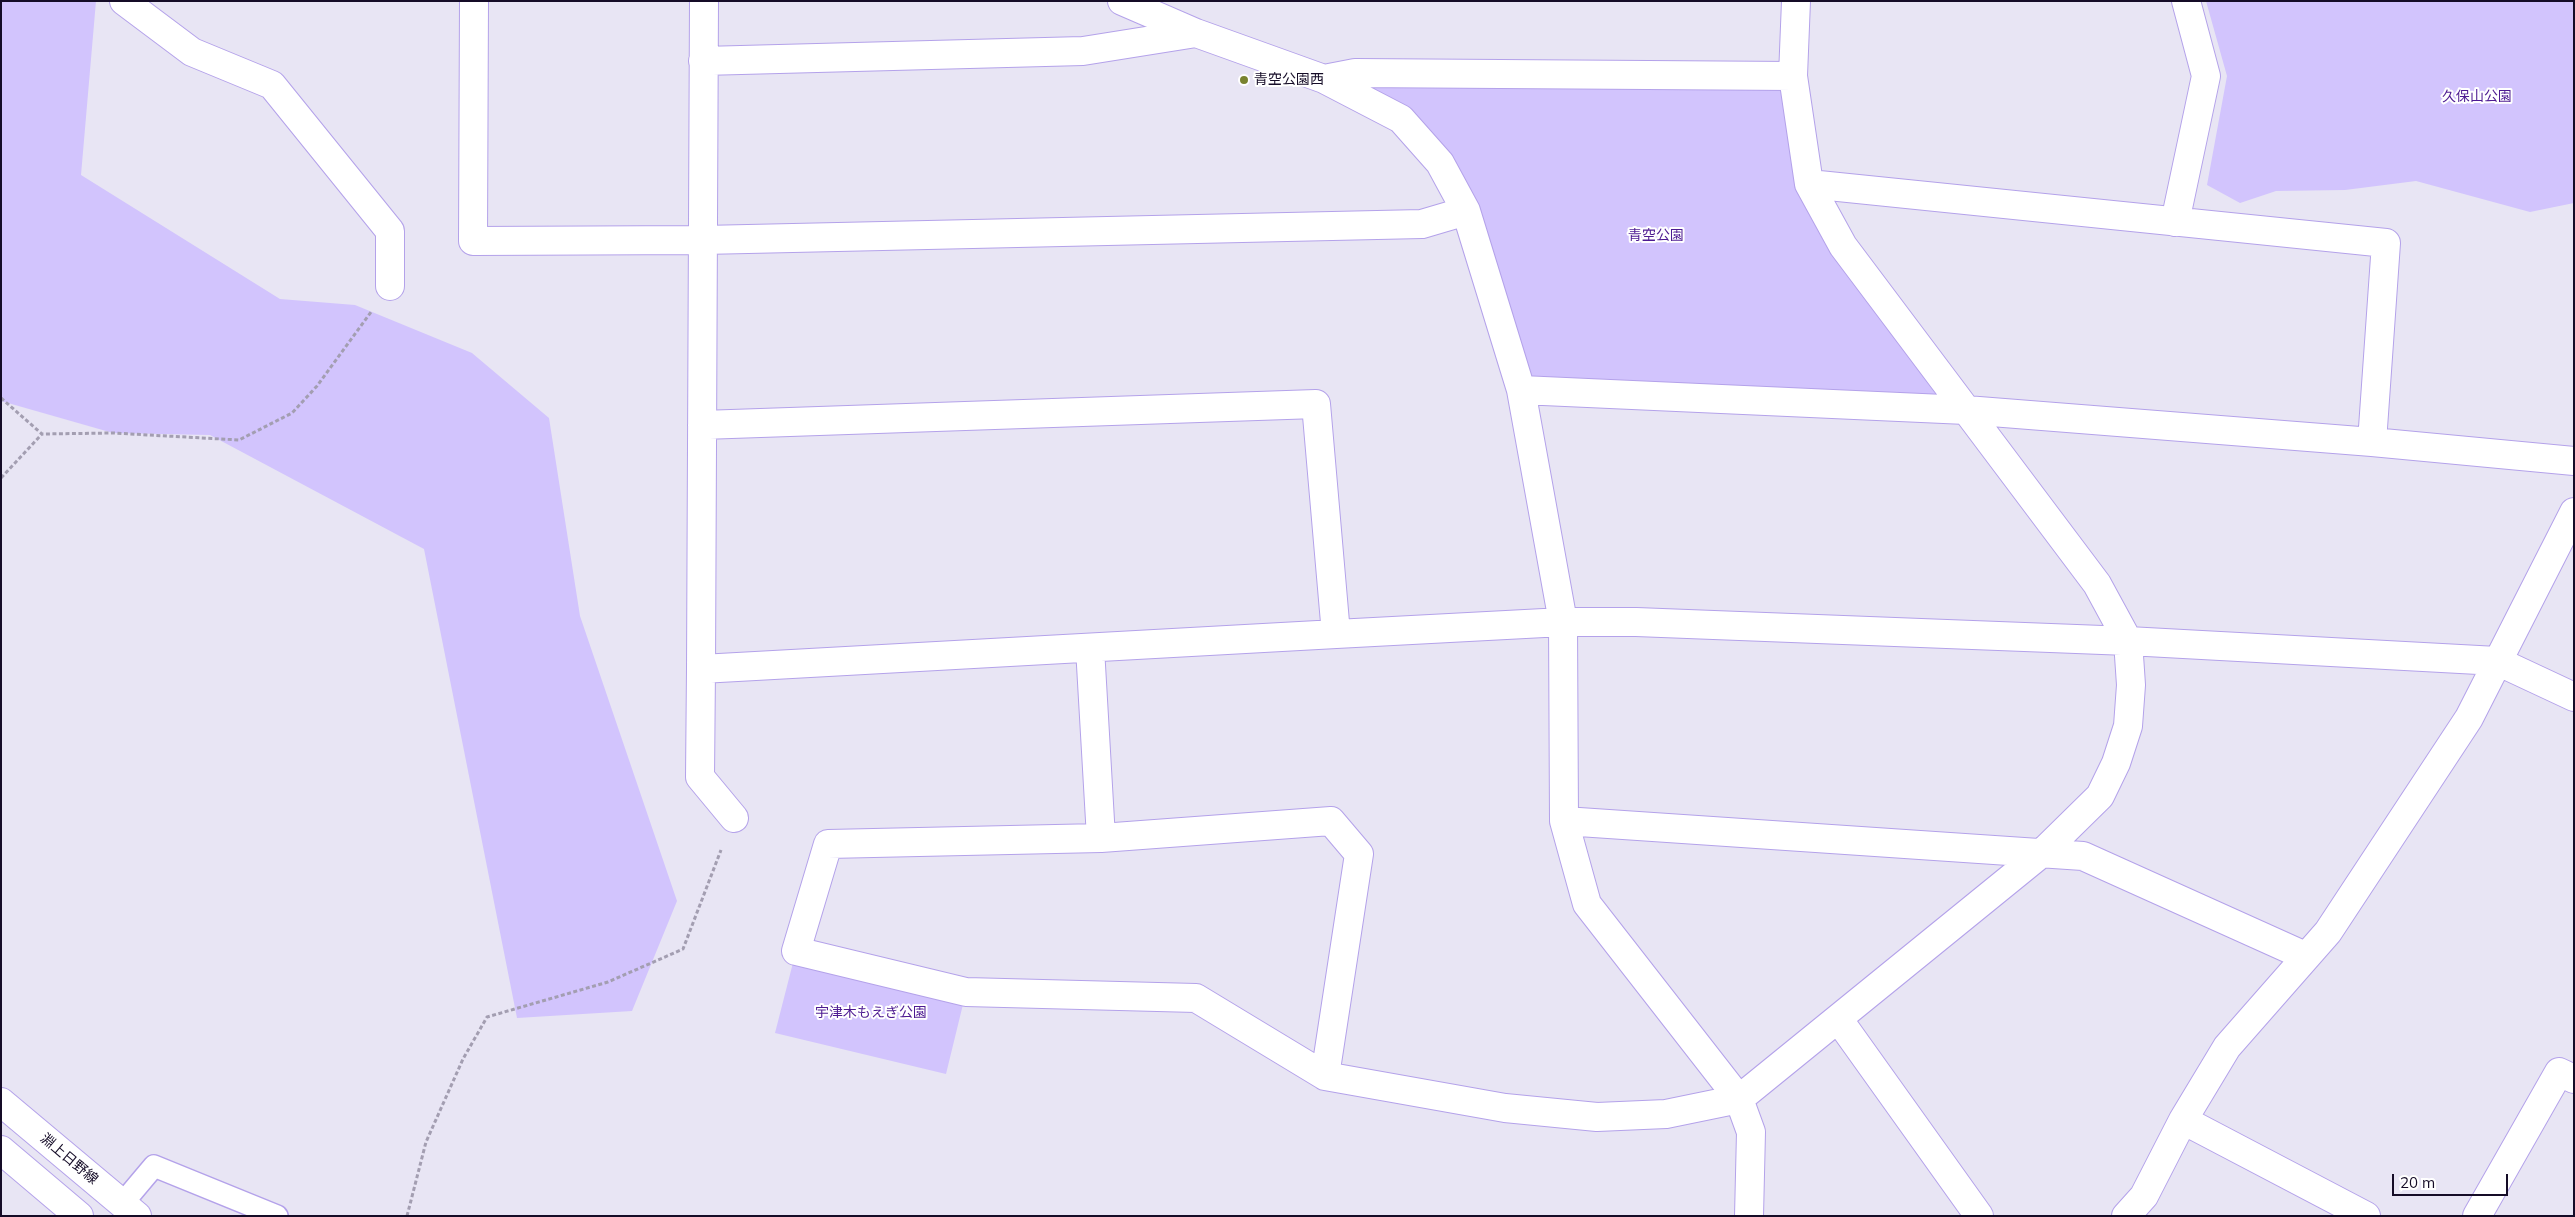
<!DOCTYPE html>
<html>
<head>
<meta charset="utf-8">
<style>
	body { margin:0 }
	#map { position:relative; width:2575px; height:1217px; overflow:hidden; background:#e8e5f4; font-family:Mulish,sans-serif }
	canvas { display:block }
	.frame { position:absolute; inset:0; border:2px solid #150c27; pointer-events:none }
	.scale { position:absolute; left:2392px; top:1174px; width:116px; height:22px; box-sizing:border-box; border:2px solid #150c27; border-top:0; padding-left:6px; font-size:15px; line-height:18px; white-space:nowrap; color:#150c27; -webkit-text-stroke:4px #fff; paint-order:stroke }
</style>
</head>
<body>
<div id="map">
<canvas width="2575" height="1217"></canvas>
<div class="frame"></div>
<div class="scale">20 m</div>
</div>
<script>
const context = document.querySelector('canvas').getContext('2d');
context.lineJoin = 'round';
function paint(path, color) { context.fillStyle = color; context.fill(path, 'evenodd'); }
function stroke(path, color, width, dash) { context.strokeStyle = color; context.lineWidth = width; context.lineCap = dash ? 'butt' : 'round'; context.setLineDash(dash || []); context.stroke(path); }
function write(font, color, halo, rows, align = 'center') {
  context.font = font + ' Mulish,"Noto Sans JP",sans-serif'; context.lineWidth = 4; context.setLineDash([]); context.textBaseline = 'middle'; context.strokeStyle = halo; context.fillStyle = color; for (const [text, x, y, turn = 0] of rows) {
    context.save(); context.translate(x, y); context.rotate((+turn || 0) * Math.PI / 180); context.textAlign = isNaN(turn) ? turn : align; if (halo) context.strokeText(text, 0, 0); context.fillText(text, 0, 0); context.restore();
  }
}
const green = new Path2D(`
	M1 1H96L81 175 280 299 355 305 472 353 549 418 580 616 677 901 632 1011 517 1018 424 549 210 435 113 433 1 401Z
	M2206 1H2574V203L2530 212 2416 181 2345 190 2276 191 2240 203 2207 185 2227 76Z
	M1793 76 1809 184 1966 410 1521 390 1440 163 1324 79Z
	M796 951 966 992 946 1074 775 1033Z`);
const path = new Path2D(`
	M1 398 42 434 113 433 239 440 292 413 317 386 371 312
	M1 478 42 434
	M407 1216 426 1142 463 1059 487 1017 608 982 683 949 721 850`);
const service = new Path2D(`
	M122 1204 154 1166 277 1216`);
const minor = new Path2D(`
	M124 1 192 52 272 85 390 231V286
	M474 1 473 241 703 240 1422 224 1466 211
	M704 1 701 669 1336 634 1563 622H1636L2128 641 2497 661 2574 697
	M1122 1 1196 33 1324 79 1401 119 1440 163 1466 211 1521 390 1563 622 1564 821 1587 904 1739 1099 1751 1132 1749 1216
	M703 61 1083 51 1196 33
	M1324 79 1355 73 1793 76
	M1809 184 2386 243 2372 442 2574 461
	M2175 222 2206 76 2186 1
	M1521 390 1966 410 2372 442
	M702 425 1316 404 1336 634
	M1090 648 1101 838
	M701 669 700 777 734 818
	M1564 821 2083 856 2305 956
	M1839 1020 1979 1216
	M1325 1076 1359 854 1331 821 1101 838 828 844 796 951 966 992 1196 998 1325 1076 1505 1108 1597 1117 1666 1114 1739 1099 2043 852 2100 796 2116 763 2128 726 2131 685 2128 641 2097 584 1843 246 1809 184 1793 76 1796 1
	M2183 1120 2227 1047 2328 932 2469 718 2574 512
	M2126 1216 2144 1196 2183 1120 2366 1216
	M2477 1216 2559 1072 2574 1079`);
const secondary = new Path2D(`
	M1 1102 137 1216`);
const trunk = new Path2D(`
	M1 1150 79 1216`);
const markers = [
	[1244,80,5,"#79832f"]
];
const poiNames = [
	["青空公園西",1254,80]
];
const parkNames = [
	["久保山公園",2477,97],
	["青空公園",1656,236],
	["宇津木もえぎ公園",871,1013]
];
const streetNames = [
	["淵上日野線",69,1159,40]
];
paint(green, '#d2c4fd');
stroke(service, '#b4a2ea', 24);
stroke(minor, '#b4a2ea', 30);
stroke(secondary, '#b4a2ea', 30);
stroke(trunk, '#b4a2ea', 30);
stroke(path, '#a39eb1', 3, [4, 2.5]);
stroke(service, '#fff', 21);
stroke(minor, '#fff', 28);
stroke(secondary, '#fff', 28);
stroke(trunk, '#fff', 28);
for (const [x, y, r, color] of markers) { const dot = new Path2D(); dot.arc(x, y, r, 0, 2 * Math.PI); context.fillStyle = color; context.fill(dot); stroke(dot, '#fff', 2); }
write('14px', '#150c27', '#fff', poiNames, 'left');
write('14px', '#4d1a91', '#fff', parkNames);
write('14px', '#150c27', '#fff', streetNames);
</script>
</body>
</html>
